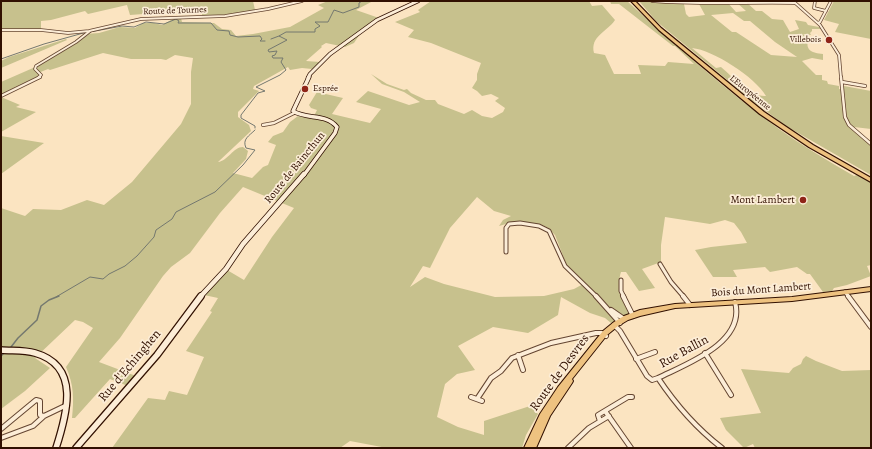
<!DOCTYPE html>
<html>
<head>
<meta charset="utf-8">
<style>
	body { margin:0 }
	#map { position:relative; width:872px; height:449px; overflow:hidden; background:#fbe4c1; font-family:Alegreya,serif }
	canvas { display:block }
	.frame { position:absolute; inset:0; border:2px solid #311001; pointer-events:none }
</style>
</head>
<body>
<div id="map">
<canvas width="872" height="449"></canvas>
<div class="frame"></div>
</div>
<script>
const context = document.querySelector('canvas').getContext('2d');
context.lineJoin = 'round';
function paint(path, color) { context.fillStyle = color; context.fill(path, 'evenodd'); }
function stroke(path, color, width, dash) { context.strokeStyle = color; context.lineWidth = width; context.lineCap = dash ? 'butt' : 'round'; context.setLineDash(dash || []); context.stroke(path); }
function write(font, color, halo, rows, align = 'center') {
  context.font = font + ' Alegreya,serif'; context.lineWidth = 3.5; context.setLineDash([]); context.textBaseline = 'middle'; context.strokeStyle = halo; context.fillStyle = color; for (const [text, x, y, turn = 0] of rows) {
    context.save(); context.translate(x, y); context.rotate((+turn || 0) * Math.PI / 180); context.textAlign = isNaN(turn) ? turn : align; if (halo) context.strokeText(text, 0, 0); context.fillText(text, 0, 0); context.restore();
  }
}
const green = new Path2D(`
	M1 1H253L255 10 226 16 202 17V11L197 10 130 15 127 5 88 14 85 11 51 20 41 21V31L1 30Z
	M328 1H373L356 10 379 18 360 34 354 43 345 47 326 43 321 46 322 47 306 61 320 62 312 69 302 68 290 70 288 67 254 86 253 89 259 91 238 112V117L249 125 251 131 218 162C228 161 233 147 243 147L248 151 246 159 233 173 252 178 263 167 268 165 276 145 268 142 273 136 283 132 290 122 298 116 313 118 317 110 311 108 309 105 317 92 343 98 332 114 370 123 381 109 356 102 368 91 409 105 420 102 404 92 382 84 371 74 387 84 404 90 407 89 411 93 426 100H435L438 104 464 114 472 110 482 116 492 118 503 112 505 108 495 101 499 98 491 94 482 96 477 91 472 88 477 80V74L481 63 431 43 408 37 414 30 395 22 420 12 418 10 431 1 444 2 445 1H589L592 6 602 5 615 20C607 32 590 36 594 53L605 55 614 74H641L638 65 665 66 668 62 694 64 675 46H673L619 4H611L610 1H627C676 45 725 90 779 129 803 146 828 161 854 176L857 175 871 182V265L867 266 871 276 847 285 834 288 832 291 823 292 810 274H807L797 267 770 272 765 267 733 270 737 277H713L695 250 711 247 747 243 741 232 734 223 725 220 710 224 665 217 661 245V262L642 269 655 288 639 291 626 272H621C616 287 624 299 630 313L611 323 605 318 590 313 561 297 558 315 528 333 493 327 458 346 475 370 457 374 445 384 437 417 458 427 484 435V421L530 406 538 414 526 435 522 448H387L350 441 340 448H112L148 398 165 400 169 391 187 395 204 357 186 351 212 312 210 311 218 298 204 295 227 270 244 280 272 237 294 208 243 187 220 213 190 253 171 267 163 276 120 338 99 362 136 376 128 386 110 379 75 418H72C74 399 74 385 66 367L93 328 83 322 75 320 35 358 50 368 25 391 1 409V208L25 216 33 209 61 210 87 200 104 205 132 182 181 124 191 104V72L193 58 175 55 166 60 161 59H131L103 53 50 70 48 69 38 73 40 75 39 77 1 96V82L33 68 47 58 75 43 85 34 99 33 120 27 135 28 143 23H154L162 25 173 19 181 18 182 22 214 23 222 29 231 30 236 36 253 34 290 27 324 8 318 5ZM477 197 494 211 511 216 503 220 499 226 516 221 542 225 548 228 555 235 567 266 585 283 574 289 544 296 495 297 444 284 425 277 410 287 423 266 430 268 450 228Z
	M639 1 694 3 727 2 736 12 746 11 735 1 746 2 756 11H762L772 19 783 20 790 32 799 29 795 20 806 22 808 25 819 27 821 29H812V31L810 33 811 35 803 34 809 38C804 50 812 53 823 54V60L812 58 802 61 816 75H822V80L827 81 828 84 839 86V89L844 90V86L871 91V129L854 127 871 142V175L786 126 754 102 656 21ZM684 4H699L705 15 689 17 686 14ZM733 13 744 21H750L775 42 797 57 771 55 736 32H732L711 15ZM692 48C713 50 755 77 766 96 750 97 733 77 721 67L716 68Z
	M834 1H871V39L835 32 839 24 824 20Z
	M66 39 67 40 1 68V61L9 57Z
	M1 97 20 105 16 107 36 112 1 132Z
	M1 136 44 143 1 174Z
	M806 356 816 361 842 371 871 370V448H755L753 444 744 448 726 430 720 418 761 413 741 369 789 373 793 368 801 364 803 359Z`);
const streamFar1 = new Path2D(`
	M90 32 122 26 134 27 146 22 164 24 176 19 179 21 178 23H211L217 30 229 31 230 35 238 37 260 36 262 39 260 41H265
	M271 39 279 36
	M1 59 44 44 87 32
	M255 128V126L241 118V115L258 93 265 91 256 87 280 75 286 70 281 62 283 58H273L272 56 275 55 277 51 269 52 268 50 287 40 279 36 286 32H315V29L320 26 315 22H328L334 10 343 13 359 7V3L362 1
	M56 297 90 277 103 279 109 274 125 266 137 256 154 237 156 230 172 219 176 212 215 192 243 165 255 150 246 148C242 139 249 136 255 130`);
const stream = new Path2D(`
	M11 347 18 338 37 320 41 306 49 300 59 296
	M1 356 3 354`);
const streetFar3 = new Path2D(`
	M652 1C700 5 747 2 795 3
	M793 1 820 25 839 55 841 78
	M815 1 814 8 826 11
	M818 23 820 22 831 1
	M1 30H41L68 33 89 31 141 19 225 16 268 9 302 1
	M38 78 41 75 35 69 36 66 76 42 90 31`);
const streetFar2 = new Path2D(`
	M841 77 845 117 849 125 871 144
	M842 82 865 86
	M1 96 40 77
	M263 125 274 123 294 113`);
const streetFar1 = new Path2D(`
	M506 252V228L509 224 520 223 539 226 549 231 565 266 597 297
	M660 264 671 282 684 297
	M621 280V291L624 297
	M845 292 849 297`);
const street = new Path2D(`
	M596 296 620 323
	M623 296 633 316
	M683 296 690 305
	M848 296 871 327
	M611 310 624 319
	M614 325 620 331 647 376 652 380 658 378
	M705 353 731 395
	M518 355 523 370
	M636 359 655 352
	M471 397 482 401
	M477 399 491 378 501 371 512 358 551 343 596 333H602L606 336
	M605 411 631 448
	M600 421 598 415 628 397H632
	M1 429 36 400 40 401V415L44 416
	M1 438 33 426 44 416 67 405
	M568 448 589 428 609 416
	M722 448C696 428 676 405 658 378 686 364 746 343 735 302`);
const secondaryFar3 = new Path2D(`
	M308 78 310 74 330 54 377 20 418 1`);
const secondaryFar2 = new Path2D(`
	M304 175 335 133 337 127C326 113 307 120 293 111L309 77`);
const secondaryFar1 = new Path2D(`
	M200 297 226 269 243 244 304 174`);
const secondary = new Path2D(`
	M1 350C12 351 24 350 35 353 81 366 67 414 56 448
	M76 448 157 355 201 296`);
const primary = new Path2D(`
	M871 287V291L792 301 675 308 640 316 628 320 618 326 607 335 572 379 573 381 572 383 550 416 536 448H524L540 414 558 387 603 331 614 322 624 316 640 310 675 304 792 297Z`);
const highway = new Path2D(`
	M631 1H635L661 28 764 112 813 145 871 178V182L809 147 760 114 659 30Z`);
const markers = [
	[829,40,4,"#8f2418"],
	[305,89,4,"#8f2418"],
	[803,200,4,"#8f2418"]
];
const farStreetnames = [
	["Route de Tournes",175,11,-2],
	["L'Européenne",750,93,39]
];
const farPoinames = [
	["Villebois",821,40],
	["Esprée",313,89,"left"]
];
const streetNames = [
	["Route de Baincthun",295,168,-51],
	["Bois du Mont Lambert",761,290,-4]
];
const poiNames = [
	["Mont Lambert",795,200]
];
const nearStreetnames = [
	["Rue Ballin",684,352,-29],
	["Rue d'Echinghen",130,366,-50],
	["Route de Desvres",560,373,-54]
];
paint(green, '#c7c18d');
stroke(streamFar1, '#74786f', 1);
stroke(stream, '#74786f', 1.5);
stroke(streetFar3, '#644531', 3.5);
stroke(streetFar2, '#644531', 4);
stroke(streetFar1, '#644531', 5);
stroke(street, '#644531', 6);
stroke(secondaryFar3, '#311001', 4.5);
stroke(secondaryFar2, '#311001', 5);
stroke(secondaryFar1, '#311001', 6);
stroke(secondary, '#311001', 8);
stroke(primary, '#311001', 2);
stroke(highway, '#311001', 2.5);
stroke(streetFar3, '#fcedd7', 2);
stroke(streetFar2, '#fcedd7', 2.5);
stroke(streetFar1, '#fcedd7', 3);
stroke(street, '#fcedd7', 4);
stroke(secondaryFar3, '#fcedd7', 3);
stroke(secondaryFar2, '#fcedd7', 3.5);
stroke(secondaryFar1, '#fcedd7', 4.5);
stroke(secondary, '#fcedd7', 5.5);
paint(primary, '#eec280');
paint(highway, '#eec280');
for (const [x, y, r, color] of markers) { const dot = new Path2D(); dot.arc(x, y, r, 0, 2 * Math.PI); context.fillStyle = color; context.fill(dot); stroke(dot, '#fcedd7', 1.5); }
write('9px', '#311001', '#fcedd7', farStreetnames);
write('9px', '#311001', '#fcedd7', farPoinames, 'right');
write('11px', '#311001', '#fcedd7', streetNames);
write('11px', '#311001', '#fcedd7', poiNames, 'right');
write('13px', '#311001', '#fcedd7', nearStreetnames);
</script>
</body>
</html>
